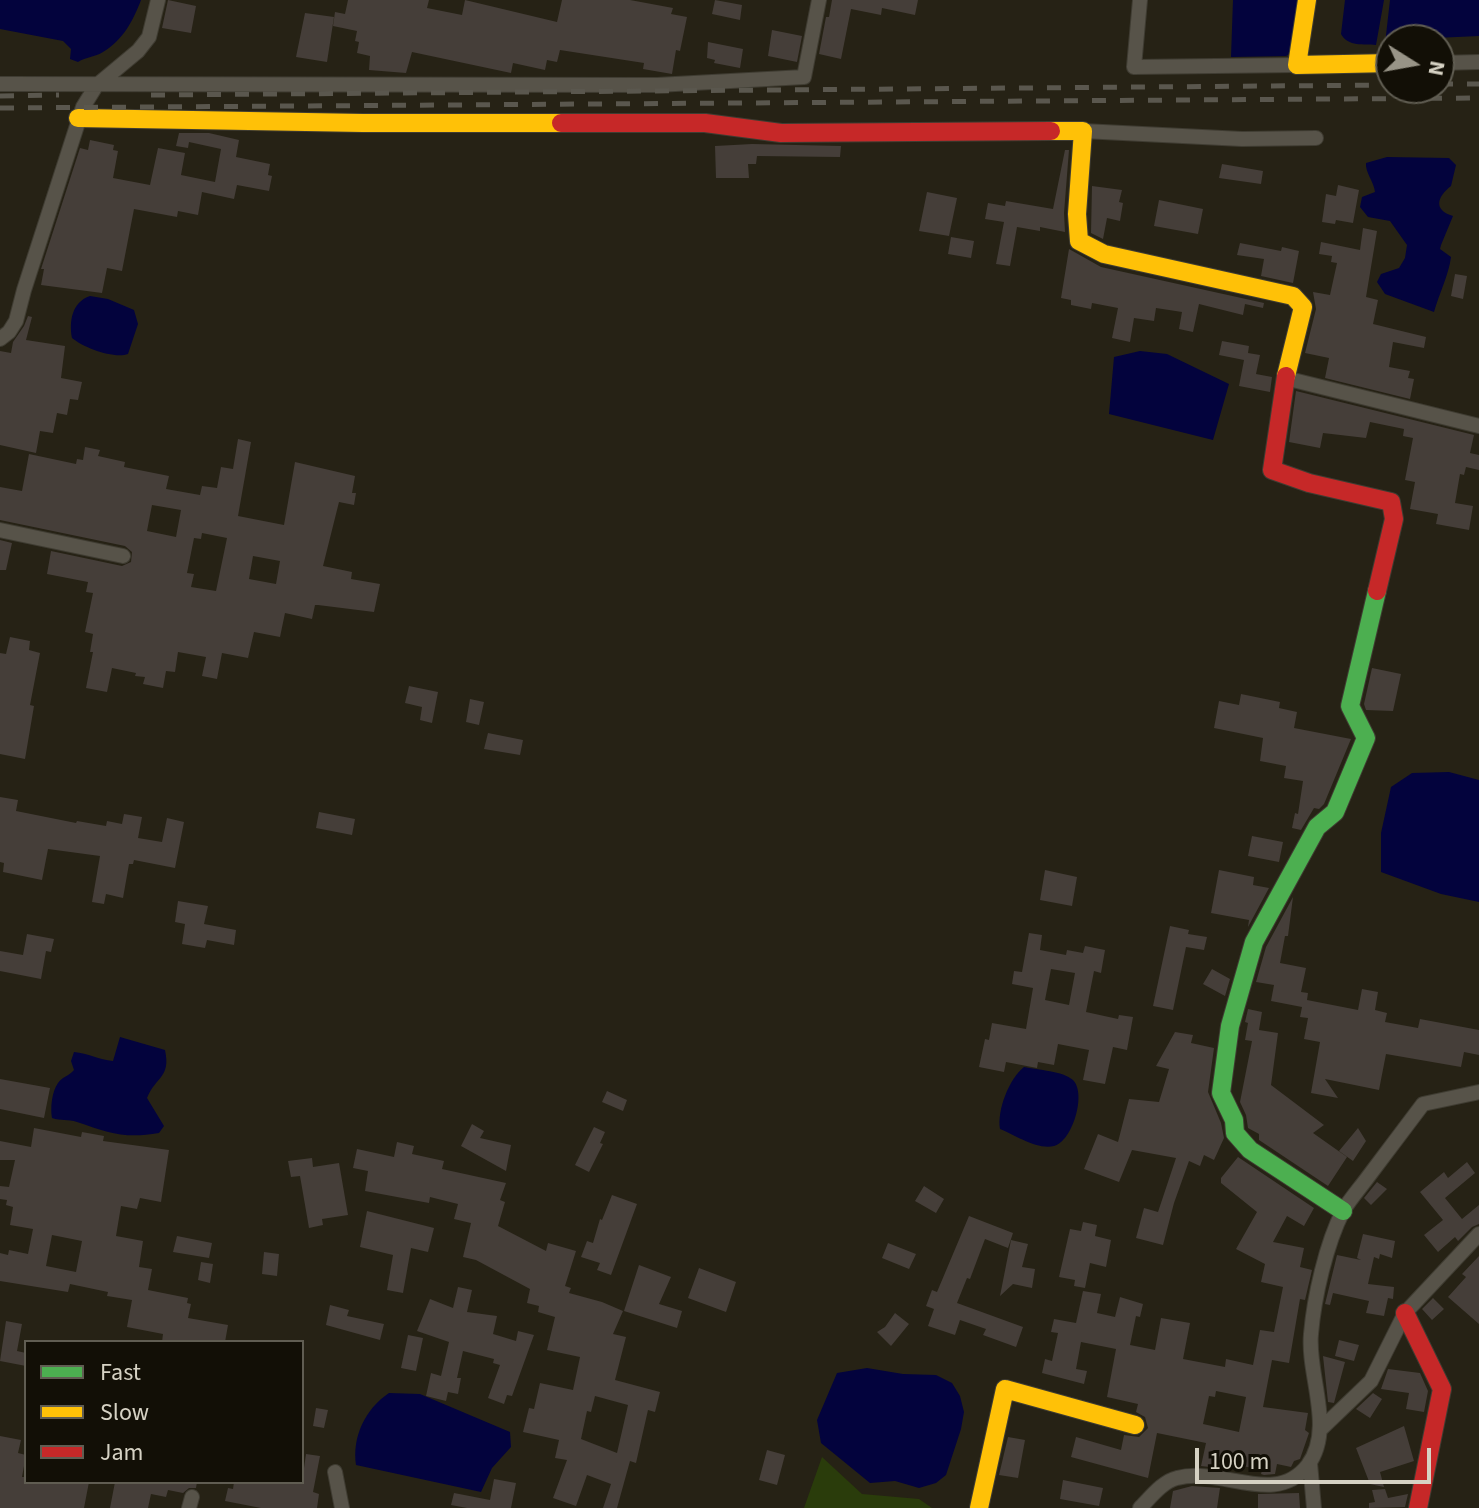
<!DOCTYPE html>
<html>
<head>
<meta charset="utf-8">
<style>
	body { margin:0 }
	#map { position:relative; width:1479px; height:1508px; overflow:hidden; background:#262215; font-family:"Source Sans 3",sans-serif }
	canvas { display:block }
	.legend { position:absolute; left:24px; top:1340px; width:280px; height:144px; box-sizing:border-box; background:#120f06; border:2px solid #605d52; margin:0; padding:10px 14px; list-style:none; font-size:24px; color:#d6d2c4 }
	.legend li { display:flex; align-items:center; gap:16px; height:40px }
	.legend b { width:40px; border:2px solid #605d52 }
	.north { position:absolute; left:1375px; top:24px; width:80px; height:80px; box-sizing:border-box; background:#120f06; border:2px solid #605d52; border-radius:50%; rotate:101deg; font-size:22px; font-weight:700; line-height:32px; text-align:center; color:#d6d2c4 }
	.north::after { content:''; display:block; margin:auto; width:28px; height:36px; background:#989487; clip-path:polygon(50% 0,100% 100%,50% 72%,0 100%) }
	.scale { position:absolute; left:1195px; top:1448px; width:236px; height:36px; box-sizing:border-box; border:4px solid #d6d2c4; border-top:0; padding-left:10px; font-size:24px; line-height:28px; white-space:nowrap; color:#d6d2c4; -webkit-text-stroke:6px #120f06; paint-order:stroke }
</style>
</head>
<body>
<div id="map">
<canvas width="1479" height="1508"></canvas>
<ul class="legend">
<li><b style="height:10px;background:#4caf50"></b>Fast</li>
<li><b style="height:10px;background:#ffc107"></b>Slow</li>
<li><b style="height:10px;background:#c62828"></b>Jam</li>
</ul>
<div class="north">N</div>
<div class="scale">100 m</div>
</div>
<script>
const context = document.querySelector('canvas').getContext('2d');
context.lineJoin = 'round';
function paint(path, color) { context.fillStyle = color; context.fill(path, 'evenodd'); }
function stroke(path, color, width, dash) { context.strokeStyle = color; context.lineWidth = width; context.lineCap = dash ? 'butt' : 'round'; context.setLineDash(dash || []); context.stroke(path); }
const green = new Path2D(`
	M822 1457 862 1494 919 1499 932 1508H804Z`);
const water = new Path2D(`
	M0 0H141C133 21 123 40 103 52 95 57 86 57 78 62L70 59 71 49 63 41 0 29Z
	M1233 0H1299L1291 53 1286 56 1231 57Z
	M1345 0H1384L1376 45C1364 44 1348 47 1341 34Z
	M1390 0H1479V36L1391 40V43L1385 44Z
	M1387 157 1449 158 1456 165 1451 186C1437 197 1433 210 1453 216L1441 245 1440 249 1451 257C1449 274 1439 294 1434 312L1385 294 1377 282 1381 274 1399 268 1405 258 1407 245 1390 221 1368 217 1360 207 1362 197 1375 192C1374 182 1365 172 1366 163Z
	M90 296 108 299 134 310 138 324 128 354C114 359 84 348 72 338 69 321 72 302 90 296Z
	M1140 351 1167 354 1229 384 1213 440 1109 414 1114 357Z
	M1449 772 1479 780V902L1441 894 1381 872V833L1391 787 1412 773Z
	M120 1037 165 1050C171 1078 156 1076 147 1098L164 1126 159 1133C125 1139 109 1133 77 1122 68 1119 61 1121 52 1118 50 1108 52 1091 58 1083 62 1077 69 1076 74 1070L71 1061 74 1052C88 1053 99 1060 113 1061Z
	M1024 1067C1038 1070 1063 1071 1073 1080 1087 1094 1072 1142 1054 1146 1037 1150 1015 1135 1000 1129 997 1110 1009 1079 1024 1067Z
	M867 1368 903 1374 936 1375 952 1383 960 1396 964 1412 961 1429 946 1475 936 1483 919 1488 895 1481 870 1483 821 1443 817 1420 837 1373Z
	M389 1393 420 1394 510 1432 511 1447 492 1468 481 1492 356 1465C352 1437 365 1409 389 1393Z`);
const building = new Path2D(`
	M168 0 196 6 191 33 162 28Z
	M348 0H429L427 8 462 15 465 0 557 22 562 0H630L673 8 671 14 687 17 680 51 676 50 672 74 643 69 644 63 560 50 557 62 547 60 545 70 513 63 511 73 412 52 406 73 369 70 370 56 357 53 359 42 355 41 357 31 333 26 335 12 345 14Z
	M715 0 742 5 740 20 712 14Z
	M832 0H918L915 15 882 8 881 15 851 9 841 59 819 54 826 17H829Z
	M305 13 334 17 327 62 296 57Z
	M772 30 802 36 797 62 768 56Z
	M708 42 743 49 740 68 714 63 715 60 707 58Z
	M179 133H209L239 140 236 157 270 164 268 175 272 176 269 191 237 185 234 199 202 192 198 215 178 211 177 217 134 209 122 271 107 268 102 293 41 285 44 269H41L80 148 88 150 90 140 114 145 113 150 118 151 113 178 150 185 158 148 185 153 181 175 215 182 221 149 189 142 188 148 176 146Z
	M752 144 841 146 840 157 757 156 756 164H748L749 178H716L715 146Z
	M1065 150H1069L1064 213 1065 232 1040 227V231L1017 227 1010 266 996 264 1004 222 985 219 988 203 1005 206 1006 201 1053 209Z
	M1222 164 1263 171 1261 184 1219 178Z
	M1338 185 1359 190 1353 223 1336 220 1335 224 1322 222 1326 194 1336 196Z
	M1092 186 1122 190 1119 202 1123 203 1120 221 1107 218 1103 239 1091 233Z
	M927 192 957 198 949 236 919 231Z
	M1159 200 1203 209 1198 234 1154 226Z
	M1363 228 1377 231 1366 297 1378 300 1373 324 1426 337 1424 348 1393 342 1389 367 1410 371 1408 378 1414 379 1410 399 1325 378 1329 358 1305 353 1316 309 1313 292 1330 295 1337 263 1331 262 1332 256 1319 254 1321 242 1360 250Z
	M951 237 974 241 971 258 948 254Z
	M1240 243 1281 251 1282 247 1299 251 1293 283 1261 276 1264 259 1237 255Z
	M1069 249 1101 267 1264 303 1263 308 1245 304 1243 315 1199 304 1193 332 1179 329 1182 312 1156 308 1154 321 1134 318 1130 342 1112 338 1118 308 1092 303 1091 309 1071 305V300L1061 298Z
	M1455 274 1467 276 1463 299 1451 296Z
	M28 316 32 317 26 340 65 346 61 378 82 382 78 400 70 399 67 415 57 413 53 433 40 431 36 453 0 445V351L11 353 13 342 24 326Z
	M1222 341 1249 346 1248 353 1260 355 1256 374 1272 377 1270 392 1239 386 1244 360 1219 355Z
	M1296 391 1474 435 1470 453 1479 455V470L1466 467 1464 475 1460 474 1455 503 1473 506 1469 530 1436 524 1438 514 1410 509 1415 482 1405 480 1413 438 1403 436 1404 429 1370 422 1366 438 1323 433 1320 448 1289 442Z
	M238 439 251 442 238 516 284 525 295 462 355 476 352 493H356L354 505 339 502 323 566 352 572 351 579 380 584 374 612 318 605H315L312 619 285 613 280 637 254 632 248 658 222 653 217 679 202 676 206 657 178 652 175 672 166 671 163 688 143 684 145 677 135 676 136 673 112 668 107 692 86 688 93 652H90L93 634 85 632 93 593 86 592 88 582 47 574 51 551 122 566 131 562 132 552 125 546 0 520V487L22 491 29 454 76 464 77 459 83 460 85 447 100 450 98 456 125 462 124 467 169 476 166 489 200 495 202 486 217 488 221 467 233 469ZM152 505 181 510 176 537 147 531ZM202 533 227 538 216 591 191 587 194 574 187 573 194 538 201 539ZM253 556 280 561 276 584 249 579Z
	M0 540 12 543 6 570H0Z
	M10 637 30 641 29 650 40 653 30 705 34 706 25 759 0 754V653L6 654Z
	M1372 668 1401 674 1393 711 1366 710 1364 704Z
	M409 686 438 692 432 723 420 720 422 707 405 703Z
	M1241 694 1280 702 1279 708 1297 712 1294 728 1351 739 1324 804 1319 809 1314 808 1301 830 1292 828 1295 813 1298 814 1303 781 1284 778 1286 766 1260 761 1263 738 1214 728 1219 701 1239 705Z
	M470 699 484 702 479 725 466 722Z
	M488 733 523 740 520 755 484 749Z
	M0 797 18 800 16 811 76 823 77 821 106 826 107 821 122 824 124 814 142 817 138 838 162 842 167 818 184 822 175 868 134 860 133 864H129L123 898 106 894 104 904 92 902 100 856 48 849 42 880 3 872 4 863 0 862Z
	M319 812 355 819 352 835 316 828Z
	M1252 836 1283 842 1279 862 1248 856Z
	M1045 870 1077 877 1072 906 1040 900Z
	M1219 870 1254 877 1253 885 1269 888 1248 927 1249 920 1211 913Z
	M1293 897 1288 936H1285L1280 963 1306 968 1301 992 1308 993 1307 1000 1358 1010 1362 989 1378 992 1375 1010 1387 1013 1385 1022 1418 1028 1420 1019 1479 1030V1055L1464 1052 1461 1067 1386 1054 1379 1090 1325 1079 1338 1098 1311 1093 1320 1042 1304 1039 1308 1018 1300 1017 1302 1007 1271 1001 1274 985 1256 982 1266 947Z
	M178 901 208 906 204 924 236 930 234 945 207 940 205 948 182 944 185 924 175 922Z
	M1170 926 1189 930 1188 934 1207 937 1204 950 1186 947 1173 1010 1153 1006Z
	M1029 933 1042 935 1040 950 1066 955 1067 950 1083 953 1085 946 1105 950 1101 973 1094 971 1086 1012 1118 1019 1119 1015 1133 1017 1127 1050 1113 1047 1105 1084 1083 1080 1089 1050 1058 1044 1054 1065 1038 1062 1037 1068 1006 1062 1004 1072 979 1067 985 1039 989 1040 992 1023 1026 1029 1033 988 1012 984 1014 971 1022 972ZM1051 969 1075 973 1069 1005 1045 1000Z
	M27 934 54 939 51 952 46 951 41 979 0 971V951L23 955Z
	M1212 969 1230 979 1225 996 1203 984Z
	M1248 1009 1262 1012 1259 1030 1278 1033 1271 1085 1324 1125 1313 1133 1347 1157 1328 1186 1259 1140V1134L1248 1128 1246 1115 1240 1102 1252 1041 1245 1040 1248 1023 1245 1022Z
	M1175 1032 1193 1035 1191 1043 1214 1048 1208 1092 1221 1123 1224 1138 1214 1160 1204 1155 1200 1166 1189 1161 1174 1203 1163 1245 1136 1238 1144 1208 1158 1212 1176 1158 1132 1150 1119 1182 1084 1169 1098 1134 1118 1142 1129 1099 1159 1102 1169 1069 1156 1066Z
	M0 1079 50 1088 44 1118 0 1109Z
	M607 1091 627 1100 623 1111 602 1102Z
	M472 1124 484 1131 480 1138 511 1145 506 1171 461 1146Z
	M594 1127 605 1132 600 1143 603 1144 589 1172 575 1165Z
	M34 1128 81 1137 82 1132 104 1136 103 1141 169 1150 161 1202 140 1198 137 1209 121 1206 116 1236 143 1241 139 1267 152 1269 148 1290 188 1298 187 1303 191 1304 188 1318 228 1325 225 1342H162L163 1334 127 1327 132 1300 107 1296 108 1292 70 1284 68 1292 0 1281V1253L8 1255 9 1250 28 1254 33 1229 10 1225 13 1207 6 1205 7 1200 0 1199V1186L9 1187 15 1160H0V1141L31 1147ZM52 1235 82 1241 76 1272 46 1266Z
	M1358 1128 1366 1141 1353 1161 1339 1151Z
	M397 1142 414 1146 412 1154 444 1161 442 1169 506 1183 500 1200 505 1202 498 1226 546 1251 548 1243 576 1251 565 1286 571 1288 569 1293 602 1302 623 1311 613 1334 626 1337 615 1380 660 1392 655 1412 648 1410 636 1463 630 1461 617 1508H603L611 1484 587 1475 576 1506 553 1498 567 1460 555 1458 559 1440 523 1432 529 1408 534 1409 540 1383 573 1390 580 1357 547 1350 555 1317 538 1312 539 1306 527 1303 530 1289 476 1260 463 1257 471 1223 454 1219 458 1204 430 1197 429 1203 365 1191 368 1171 353 1168 357 1149 394 1157ZM595 1396 628 1405 617 1453 581 1439 587 1411 591 1412Z
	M1238 1157 1314 1208 1304 1226 1287 1216 1273 1242 1304 1248 1300 1267 1312 1270 1305 1300 1300 1299 1289 1363 1272 1360 1263 1407 1308 1413 1305 1430 1309 1433 1300 1459 1294 1461 1291 1467 1277 1464 1275 1474 1264 1475 1261 1474 1262 1470 1228 1463 1227 1469 1201 1466 1206 1443 1157 1433 1148 1478 1071 1457 1076 1437 1121 1450 1124 1435 1139 1437 1148 1428 1145 1417 1136 1412 1138 1404 1107 1397 1116 1349 1081 1342 1076 1369 1087 1371 1084 1384 1042 1373 1045 1359 1052 1361 1058 1333 1051 1332 1054 1319 1076 1323 1083 1291 1101 1294 1097 1313 1115 1317 1120 1297 1143 1304 1140 1317 1136 1316 1130 1345 1155 1350 1161 1318 1190 1323 1183 1359 1225 1367 1226 1359 1253 1365 1260 1330 1274 1332 1283 1287 1261 1282 1265 1264 1236 1249 1257 1212 1221 1183V1178ZM1216 1391 1246 1397 1239 1432 1203 1424 1209 1396 1215 1397Z
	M312 1158 313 1167 339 1163 348 1215 322 1219 323 1225 309 1228 300 1176 291 1177 288 1161Z
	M1467 1162 1475 1173 1445 1198 1462 1219 1479 1205V1224L1472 1227 1458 1241 1455 1237 1438 1252 1424 1235 1443 1220 1420 1192 1444 1172 1448 1178Z
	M1377 1182 1387 1189 1371 1205 1364 1198Z
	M924 1186 944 1199 936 1213 915 1201Z
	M612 1195 637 1204 611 1275 597 1270 600 1263 581 1257 587 1241 593 1243 600 1219 602 1220Z
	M367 1211 434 1228 428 1252 411 1248 403 1293 387 1290 393 1255 360 1247Z
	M969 1216 1013 1233 1008 1248 985 1239 970 1279 967 1278 957 1303 1023 1327 1016 1347 983 1335 986 1329 960 1320 955 1335 928 1326 934 1309 926 1306 932 1290 937 1292Z
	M1083 1222 1097 1225 1095 1236 1111 1240 1106 1267 1090 1263 1085 1288 1074 1286 1075 1280 1059 1277 1070 1229 1081 1231Z
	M1363 1234 1395 1241 1392 1258 1380 1254 1379 1259 1374 1257 1368 1284 1394 1287 1393 1299 1388 1298 1384 1316 1366 1313 1369 1301 1333 1293 1330 1305 1325 1304 1337 1255 1361 1260 1357 1258Z
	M177 1236 212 1243 209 1258 173 1252Z
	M1011 1240 1028 1244 1022 1267 1035 1269 1032 1288 1013 1284 1000 1296Z
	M888 1243 916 1254 909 1269 882 1258Z
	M264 1252 279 1254 277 1276 262 1274Z
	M1479 1256V1324L1448 1297 1466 1277 1462 1274Z
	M201 1262 213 1264 210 1283 198 1280Z
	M639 1265 671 1277 659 1304 682 1311 677 1328 624 1311Z
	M699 1268 736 1282 726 1312 688 1298Z
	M458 1287 472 1290 467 1312 497 1316 493 1334 516 1341 518 1331 534 1335 512 1396 507 1395 504 1404 488 1398 500 1365 493 1363 494 1359 463 1351 457 1378H461L458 1394 448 1392 446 1401 426 1396 431 1373 441 1376 449 1342 417 1331 430 1299 453 1308Z
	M1433 1298 1444 1309 1432 1320 1422 1309Z
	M330 1305 349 1310 347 1316 384 1324 380 1340 326 1325Z
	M895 1313 909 1324 891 1346 877 1332 885 1327Z
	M6 1321 22 1324 17 1351 26 1353V1366L0 1361Z
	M408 1335 423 1338 416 1371 401 1368Z
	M1339 1340 1359 1345 1354 1361 1335 1356Z
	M1323 1356 1345 1362 1334 1403 1328 1402Z
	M1388 1369 1420 1373 1428 1391 1424 1412 1406 1409 1409 1393 1381 1389Z
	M1373 1393 1382 1399 1370 1418 1356 1409Z
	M316 1408 328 1410 324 1428 313 1426Z
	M1404 1426 1414 1461 1380 1472 1384 1487 1370 1484 1356 1448Z
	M0 1436 21 1440 18 1453 26 1455 22 1477H26V1482H89L84 1508H0Z
	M1008 1437 1025 1440 1018 1478 999 1475Z
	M767 1450 785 1455 777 1485 759 1480Z
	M306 1454 320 1456 313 1492 319 1494 317 1508H261L225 1501 228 1488 233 1489 234 1482H302Z
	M494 1479 516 1483 511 1508H467L451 1505 454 1493 490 1500Z
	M1063 1480 1103 1488 1099 1506 1060 1499Z
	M115 1482H197L196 1488H189L183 1493 168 1490 166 1497 151 1494 148 1508H110Z
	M1192 1486 1220 1488 1217 1508H1170L1173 1491Z
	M1385 1489 1388 1498 1408 1494 1405 1507 1369 1508V1503L1375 1502 1372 1490Z
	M1299 1493 1300 1508H1258V1494Z`);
const street = new Path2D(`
	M1140 0 1134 67 1297 65
	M1439 63 1479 62
	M0 84 657 85 804 77 819 0
	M1083 131 1242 139 1316 138
	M0 339 9 332 16 321 24 290 83 107 96 86 138 51 149 37 158 0
	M1285 378 1479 426
	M0 530 123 556
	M1321 1429 1371 1381 1405 1313 1479 1234
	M1310 1463 1314 1508
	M335 1472 342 1508
	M189 1508 192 1497
	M1140 1508C1150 1498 1163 1481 1177 1478 1222 1466 1275 1508 1308 1465 1335 1428 1307 1375 1311 1334 1314 1298 1326 1244 1343 1211 1350 1199 1360 1188 1368 1177 1386 1153 1405 1128 1423 1104L1479 1092`);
const fast = new Path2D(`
	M1343 1211 1250 1150 1235 1133 1234 1120 1221 1093 1230 1026 1254 942 1317 827 1335 812 1366 738 1350 706 1377 591`);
const slow = new Path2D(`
	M1307 0 1297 65 1391 63
	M78 118 363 123H561
	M1051 131H1083L1077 214 1079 241 1104 254 1293 296 1303 307 1286 376
	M979 1508 1005 1389 1135 1425`);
const jam = new Path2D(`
	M561 123H705L781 133 1051 131
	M1286 376 1272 470 1309 483 1391 502 1394 519 1377 591
	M1405 1313 1442 1389 1418 1508`);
const rail = new Path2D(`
	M1439 84H1479
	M151 95 1391 85
	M0 96 59 95
	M0 108 1479 98`);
paint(green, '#2a3c0b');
paint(water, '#03033d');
paint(building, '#453e39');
stroke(street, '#3f3c32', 16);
stroke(fast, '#3f3c32', 20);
stroke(slow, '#3f3c32', 20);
stroke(jam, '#3f3c32', 20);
stroke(street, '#575349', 14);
stroke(fast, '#4caf50', 18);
stroke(slow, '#ffc107', 18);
stroke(jam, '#c62828', 18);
stroke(rail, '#5a574e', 5, [14, 14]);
</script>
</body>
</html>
